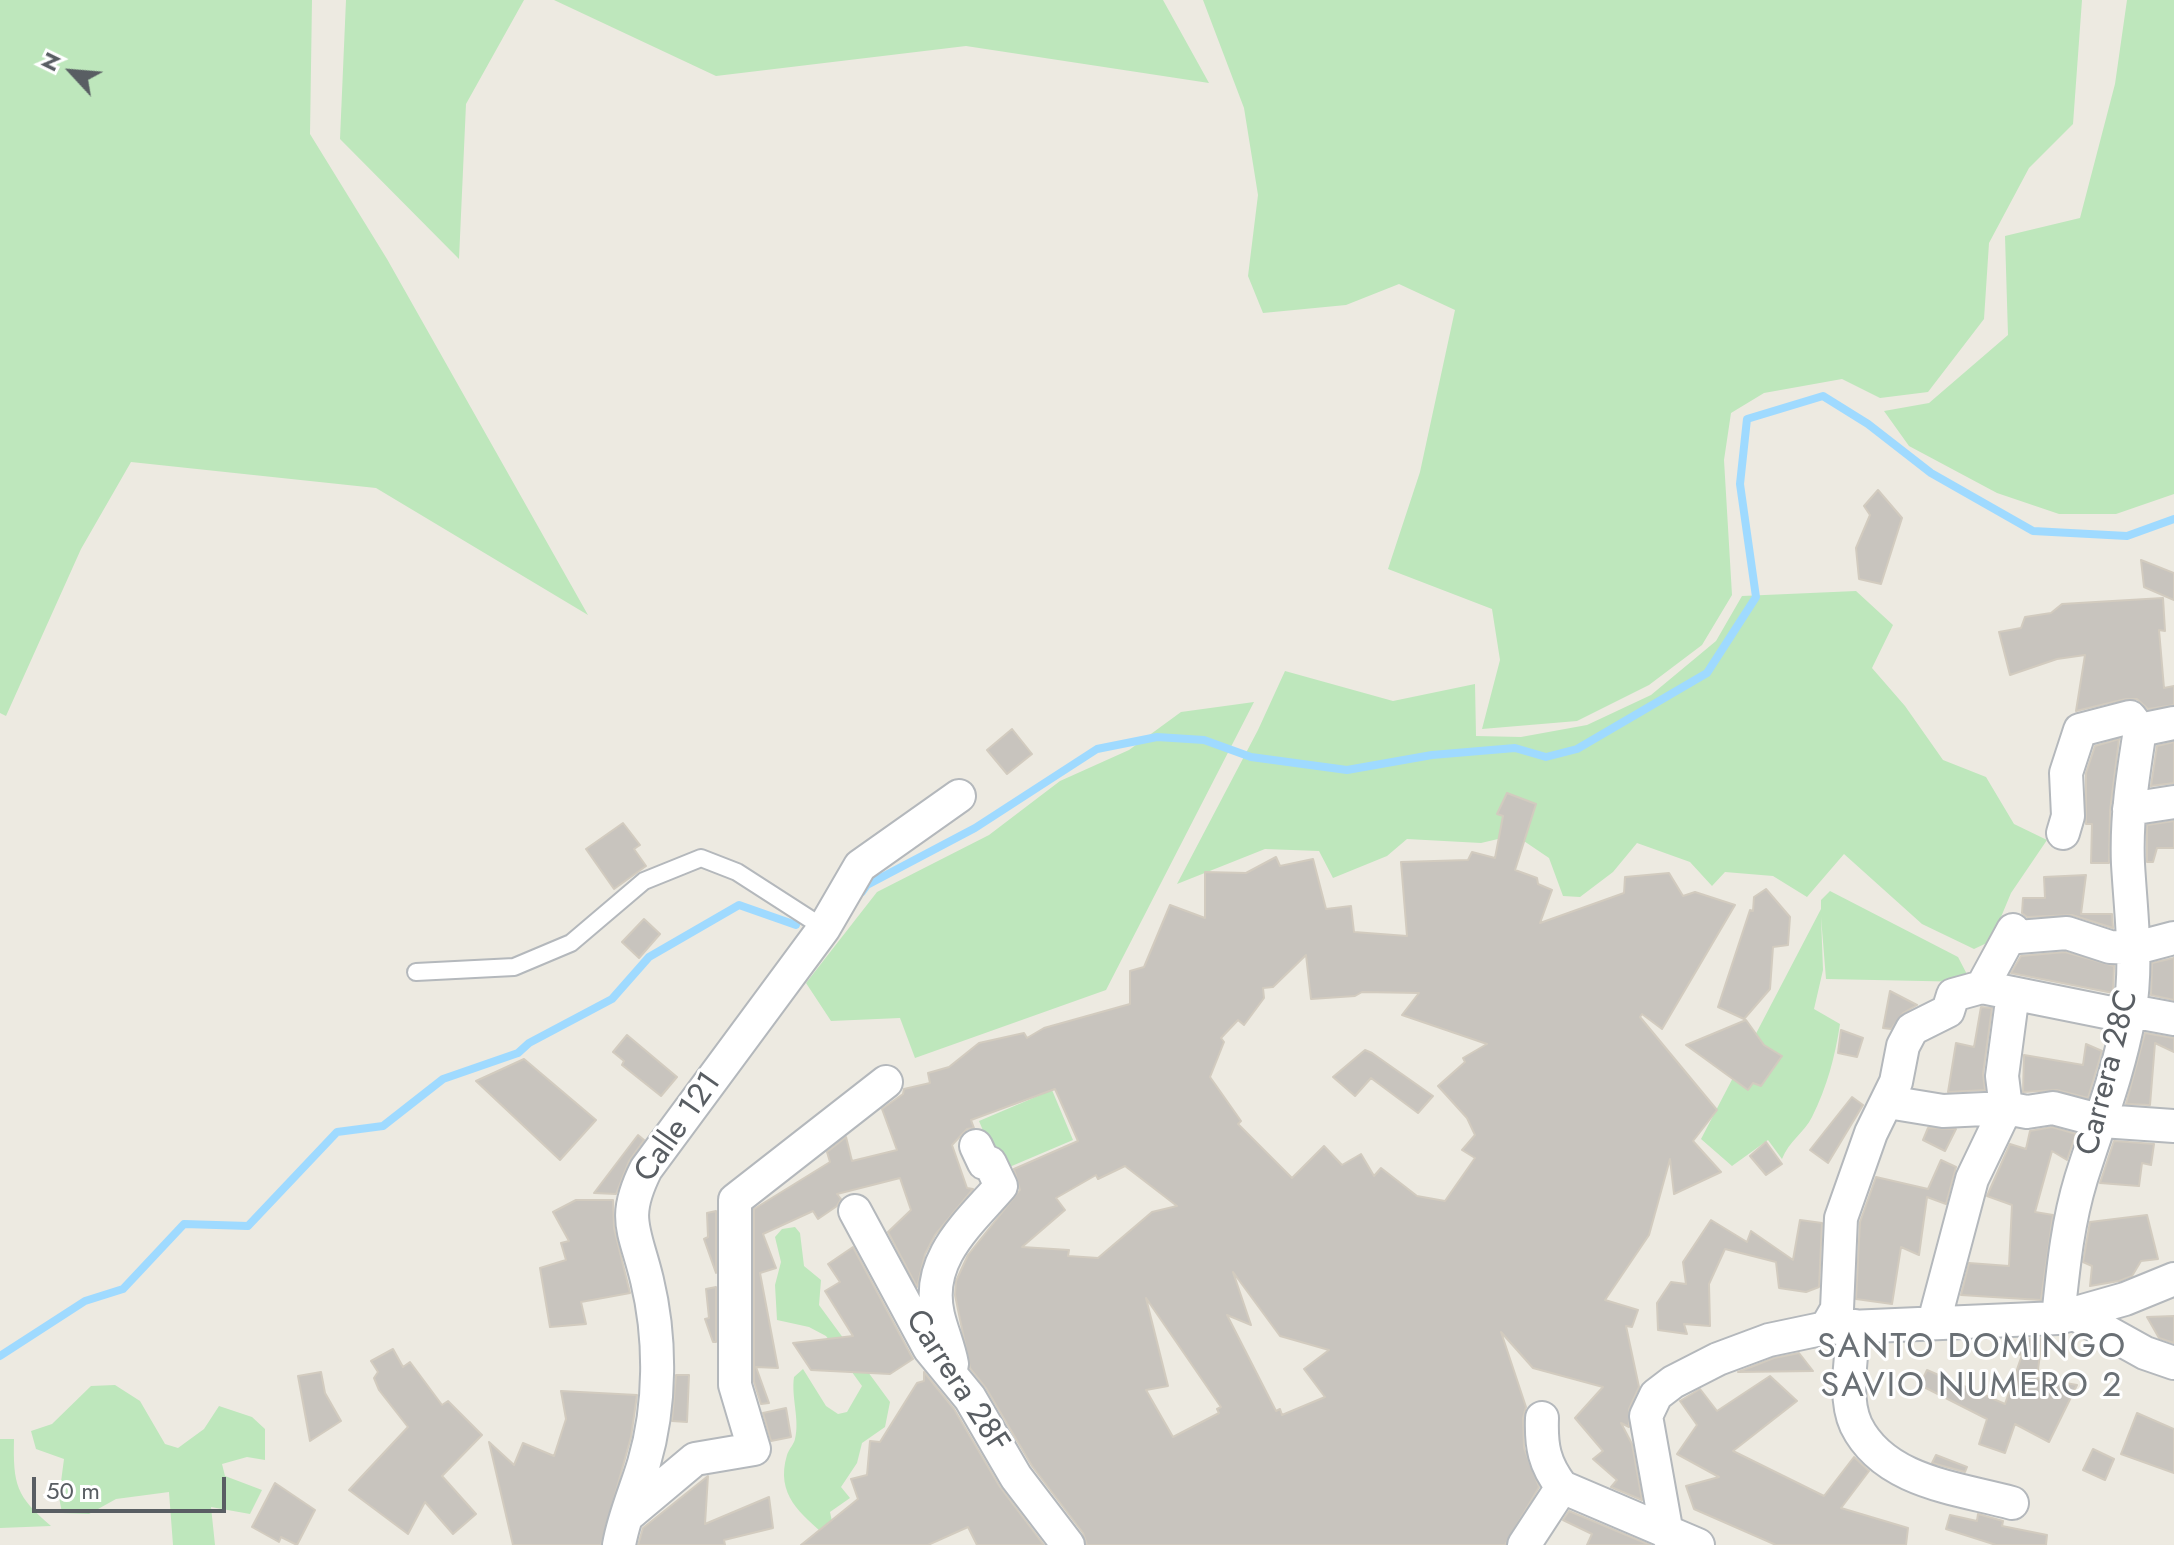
<!DOCTYPE html>
<html>
<head>
<meta charset="utf-8">
<style>
	body { margin:0 }
	#map { position:relative; width:2174px; height:1545px; overflow:hidden; background:#edeae1; font-family:Jost,sans-serif }
	canvas { display:block }
	.north { position:absolute; left:32px; top:32px; width:80px; height:80px; -webkit-text-stroke:6px #fff; paint-order:stroke; rotate:296deg; font-size:22px; font-weight:700; line-height:32px; text-align:center; color:#595e63 }
	.north::after { content:''; display:block; margin:auto; width:28px; height:36px; background:#595e63; clip-path:polygon(50% 0,100% 100%,50% 72%,0 100%) }
	.scale { position:absolute; left:32px; top:1477px; width:194px; height:36px; box-sizing:border-box; border:4px solid #595e63; border-top:0; padding-left:10px; font-size:24px; line-height:28px; white-space:nowrap; color:#595e63; -webkit-text-stroke:6px #fff; paint-order:stroke }
</style>
</head>
<body>
<div id="map">
<canvas width="2174" height="1545"></canvas>
<div class="north">N</div>
<div class="scale">50 m</div>
</div>
<script>
const context = document.querySelector('canvas').getContext('2d');
context.lineJoin = 'round';
function paint(path, color) { context.fillStyle = color; context.fill(path, 'evenodd'); }
function stroke(path, color, width, dash) { context.strokeStyle = color; context.lineWidth = width; context.lineCap = dash ? 'butt' : 'round'; context.setLineDash(dash || []); context.stroke(path); }
function write(font, color, halo, rows, align = 'center') {
  context.font = font + ' Jost,sans-serif'; context.lineWidth = 6; context.setLineDash([]); context.textBaseline = 'middle'; context.strokeStyle = halo; context.fillStyle = color; for (const [text, x, y, turn = 0] of rows) {
    context.save(); context.translate(x, y); context.rotate((+turn || 0) * Math.PI / 180); context.textAlign = isNaN(turn) ? turn : align; if (halo) context.strokeText(text, 0, 0); context.fillText(text, 0, 0); context.restore();
  }
}
const green = new Path2D(`
	M0 0H312L310 134 387 259 588 615 376 488 131 462 81 549 6 716 0 713Z
	M346 0H524L466 104 459 259 340 139Z
	M554 0H1163L1209 83 966 46 716 76Z
	M1203 0H2082L2073 124 2029 168 1989 243 1984 319 1928 392 1880 398 1842 379 1764 393 1731 413 1724 460 1732 595 1702 645 1649 685 1577 721 1482 729 1500 660 1492 609 1388 569 1420 472 1455 310 1399 284 1346 305 1263 313 1248 276 1258 195 1244 108Z
	M2127 0H2174V494L2116 514H2059L1997 493 1909 446 1884 411 1929 403 2008 335 2005 236 2080 218 2115 84Z
	M1856 591 1893 625 1872 668 1905 706 1943 760 1986 777 2014 824 2047 840 2011 893 1991 941 1974 949 1922 924 1844 854 1807 897 1773 876 1725 872 1712 886 1690 862 1637 843 1613 872 1580 897 1563 896 1549 858 1515 835 1481 843 1407 839 1387 856 1333 878 1319 851 1265 849 1177 884 1258 730 1285 671 1393 701 1475 684 1476 736 1521 737 1587 725 1651 695 1716 641 1742 596Z
	M1254 702 1106 990 915 1058 900 1018 831 1021 806 983 877 892 989 835 1060 781 1129 750 1181 712Z
	M1830 891 1958 957 1971 982 1826 979 1821 917 1823 970 1814 1009 1840 1024C1835 1057 1827 1087 1812 1117 1804 1133 1789 1141 1782 1159L1768 1140 1732 1166 1701 1139 1821 909V900Z
	M1052 1090 1073 1140 1000 1171 979 1121Z
	M795 1227 800 1233 804 1266 821 1280 819 1305 890 1402 885 1427 862 1443 857 1463 841 1487 850 1498 830 1512 833 1526 827 1537C801 1514 775 1495 787 1455 789 1449 794 1444 795 1439 800 1420 791 1397 794 1377L803 1369 826 1406 838 1414 847 1412 862 1386 826 1336 809 1327 777 1320 775 1285 781 1262 775 1237 782 1229Z
	M115 1385 140 1401 165 1444 178 1448 204 1429 219 1406 252 1417 265 1429V1460L247 1457 222 1464 225 1476 262 1490 250 1514 211 1507 215 1545H173L169 1492 116 1499 89 1514 62 1513 59 1497 64 1459 36 1449 31 1431 52 1424 91 1386Z
	M0 1439H14C13 1485 16 1496 51 1526L0 1528Z`);
const stream = new Path2D(`
	M862 892 867 885 975 828 1097 749 1157 737 1204 740 1251 757 1347 770 1432 755 1515 748 1546 757 1577 749 1707 673 1756 597 1740 484 1747 419 1823 396 1868 424 1931 473 2033 531 2127 536 2174 519
	M0 1356 85 1301 123 1289 184 1224 248 1226 337 1132 383 1126 443 1079 518 1053 529 1043 612 999 649 957 739 905 796 925`);
const building = new Path2D(`
	M1878 490 1902 518 1881 584 1859 579 1856 548 1870 515 1864 506Z
	M2141 560 2174 573V600L2144 587Z
	M2163 598 2165 631 2159 630 2164 688 2174 686V705L2148 709 2137 699H2126L2076 711 2085 655 2057 659 2010 675 1999 632 2021 628 2025 617 2051 613 2062 604Z
	M1012 729 1032 754 1007 774 987 750Z
	M2119 739 2110 811 2109 863H2091L2092 824H2086V773L2095 746Z
	M2174 742V783L2151 786 2157 746Z
	M1507 793 1536 804 1515 870 1537 878 1538 884 1552 890 1540 923 1624 893 1625 877 1669 873 1683 896 1695 892 1735 905 1662 1029 1642 1014 1640 1017 1717 1110 1693 1141 1721 1172 1674 1194 1670 1159 1649 1235 1605 1300 1638 1310 1632 1327 1626 1326 1639 1387 1629 1409V1427L1621 1423 1632 1444 1642 1500 1611 1487 1617 1480 1593 1459 1603 1451 1575 1418 1603 1387 1533 1368 1501 1332 1526 1407 1523 1418 1524 1448 1539 1487 1505 1545H1087L1083 1533 1032 1466 986 1388 970 1368 955 1295 956 1281 968 1255 1020 1190 1014 1169 1078 1141 1055 1089 971 1120 974 1128 967 1129 952 1145 967 1188 973 1189 935 1235 925 1254 917 1287 888 1232 911 1210 900 1178 837 1194 841 1199 837 1206 818 1219 813 1211 763 1234 776 1268 760 1273 778 1368 756 1367 769 1403 761 1404 754 1382V1209L830 1162 827 1152 846 1137 852 1161 897 1150 882 1109 903 1094 904 1089 930 1083 928 1073 949 1067 979 1043 1024 1033 1027 1038 1044 1028 1130 1004V971L1144 967 1170 905 1205 918V872L1246 873 1276 857 1280 866 1313 859 1326 909 1351 906 1354 932 1407 936 1401 862 1468 860 1472 852 1495 858 1503 816 1497 814ZM1306 955 1311 999 1355 996 1362 992 1419 993 1402 1015 1487 1044 1463 1058 1465 1062 1438 1086 1467 1118 1475 1135 1462 1150 1475 1158 1445 1201 1417 1196 1381 1168 1374 1176 1361 1154 1342 1165 1324 1146 1292 1178 1238 1124 1241 1121 1210 1077 1224 1042 1221 1038 1238 1020 1244 1025 1264 998 1263 988 1273 987ZM1125 1166 1177 1206 1152 1212 1098 1258 1068 1256 1069 1250 1022 1247 1065 1210 1056 1198 1096 1175 1098 1179ZM1233 1272 1280 1336 1329 1350 1304 1369 1325 1397 1282 1415 1280 1409 1276 1411 1227 1315 1251 1325ZM1146 1298 1221 1407 1217 1409 1219 1413 1173 1437 1146 1390 1168 1386Z
	M2174 821V848H2157L2153 862H2147V825Z
	M623 823 640 845 634 849 646 866 614 889 586 849Z
	M2086 875 2081 914H2112L2113 928 2072 915 2027 917 2022 913 2023 898H2045L2044 877Z
	M1766 889 1790 917 1788 945 1773 947 1770 989 1744 1019 1718 1007 1750 910 1753 911 1754 897Z
	M644 919 660 934 639 958 622 942Z
	M2065 952 2114 966 2113 993 2011 973 2021 956Z
	M2174 958V1000L2151 995 2152 963Z
	M1890 991 1917 1005 1903 1013 1891 1029 1883 1028Z
	M1981 1007 1992 1008 1983 1074 1985 1090 1948 1092 1956 1043 1974 1047Z
	M1746 1020 1764 1045 1782 1056 1761 1086 1753 1083 1748 1090 1686 1045Z
	M1841 1030 1863 1038 1857 1057 1838 1053Z
	M2145 1033 2174 1038V1052L2155 1043 2150 1105 2126 1104Z
	M627 1035 677 1077 661 1096 622 1065 624 1061 613 1052Z
	M2086 1044 2102 1051 2088 1098 2057 1090 2023 1092 2024 1055 2083 1065Z
	M1365 1050 1372 1053 1433 1096 1418 1113 1371 1078 1355 1096 1333 1077Z
	M524 1059 596 1120 560 1160 476 1081Z
	M1852 1097 1863 1105 1828 1163 1810 1150Z
	M2052 1127 2076 1134 2067 1160 2052 1151 2035 1212 2053 1215 2041 1300 1961 1295 1969 1263 2009 1266 2012 1205 1987 1196 2010 1144 2026 1149 2030 1131Z
	M1928 1128 1956 1129 1945 1151 1923 1140Z
	M638 1135 644 1140 629 1161 616 1194 594 1193Z
	M2114 1141 2154 1144 2151 1165 2142 1163 2139 1186 2100 1183Z
	M1766 1142 1782 1164 1766 1175 1750 1156Z
	M1941 1160 1956 1167 1946 1204 1927 1197 1919 1255 1901 1247 1892 1304 1856 1299 1860 1222 1876 1177 1928 1189Z
	M576 1200H613L614 1228 630 1293 581 1302 586 1324 550 1327 540 1268 566 1260 561 1243 569 1241 553 1212Z
	M716 1211V1273L704 1239 708 1237 707 1213Z
	M2147 1215 2158 1259 2141 1261 2132 1276 2119 1281 2090 1286 2092 1266 2083 1262 2090 1222Z
	M1711 1220 1747 1242 1751 1231 1793 1260 1800 1220 1822 1223 1819 1287 1806 1292 1779 1288 1776 1262 1725 1249 1709 1284 1710 1326 1684 1324 1687 1334 1658 1330 1657 1303 1671 1282 1686 1284 1683 1262Z
	M853 1247 913 1359 890 1374 811 1370 793 1343 853 1336 825 1291 840 1282 828 1264Z
	M716 1287V1342H713L705 1319 709 1318 706 1289Z
	M2174 1316V1343L2159 1338 2147 1317Z
	M2042 1338 2037 1378 2077 1385 2049 1442 2015 1424 2005 1453 1979 1444 1987 1419 1920 1385 1927 1370 2005 1404 2022 1355 2016 1354 2019 1339Z
	M393 1349 403 1367 410 1362 442 1405 448 1401 482 1435 442 1476 476 1514 453 1534 425 1502 408 1534 349 1490 408 1427 379 1390 374 1378 378 1372 371 1361Z
	M1799 1353 1813 1371 1738 1372 1774 1358Z
	M321 1372 325 1393 341 1421 310 1441 298 1376Z
	M924 1372 954 1409 1000 1487 1044 1545H977L968 1527 928 1545H801L858 1499 851 1479 867 1475 870 1441 880 1442 917 1383 924 1381Z
	M676 1375H689L687 1422 672 1421Z
	M1770 1376 1797 1401 1733 1451 1824 1496 1854 1457 1869 1471 1841 1508 1908 1528 1906 1545H1776L1694 1509 1686 1486 1719 1477 1677 1454 1697 1425 1680 1401 1700 1389 1717 1411Z
	M561 1391 637 1395 631 1437 601 1545H513L489 1442 514 1465 523 1443 554 1456 566 1419Z
	M786 1408 791 1437 771 1441 763 1413Z
	M2137 1413 2174 1429V1473L2121 1454Z
	M2093 1449 2114 1459 2105 1480 2083 1470Z
	M1936 1455 1967 1467 1965 1472 1932 1463Z
	M708 1476 705 1524 769 1497 773 1528 724 1540 725 1545H638L643 1528Z
	M275 1483 315 1510 297 1545 281 1537 279 1542 252 1527Z
	M1569 1511 1650 1545H1587L1592 1534 1563 1520Z
	M1978 1514 2003 1521 2002 1526 2047 1535 2046 1545H1996L1946 1529 1950 1515 1977 1521Z`);
const lane = new Path2D(`
	M416 972 514 967 571 943 644 881 701 858 737 872 824 928`);
const street = new Path2D(`
	M2140 730 2174 723
	M2129 809 2174 802
	M2063 833 2068 816 2066 773 2080 730 2130 717 2140 730
	M2174 938 2136 948 2110 947 2067 933 2018 937 2013 930 1982 987 2106 1012 2147 1014 2174 1019
	M1888 1102 1943 1111 2006 1108 2027 1112 2053 1108 2102 1121 2174 1126
	M855 1211 929 1348 970 1398 1016 1477 1068 1545
	M2073 1313 2145 1353 2174 1363
	M2058 1318C2063 1271 2067 1225 2081 1179 2098 1125 2119 1072 2129 1016 2138 963 2131 916 2128 864 2126 818 2133 774 2140 730
	M1934 1322 1972 1179 2006 1108 2002 1076 2013 993
	M1854 1326C1852 1355 1843 1397 1856 1425 1884 1482 1957 1488 2012 1503
	M1826 1328 1837 1309 1841 1218 1871 1133 1896 1082 1903 1046 1912 1029 1948 1011 1953 995 1982 987
	M952 1364C949 1347 942 1332 938 1315 925 1260 967 1225 1001 1186L990 1163H984L976 1146
	M1542 1418C1541 1446 1544 1464 1562 1487L1698 1545
	M627 1516 695 1459 754 1449 735 1385V1200L886 1082
	M1667 1534 1646 1416 1656 1395 1673 1382 1718 1359 1769 1340 1826 1328 2058 1318 2125 1299 2174 1279
	M619 1545C624 1516 636 1490 644 1463 661 1405 661 1338 647 1280 635 1230 621 1219 646 1169L824 928 860 866 959 796
	M1524 1545 1562 1487`);
const streetNames = [
	["Carrera 28C",2109,1073,-76],
	["Calle 121",679,1128,-55],
	["Carrera 28F",956,1382,57]
];
const neighbourhoodNames = [
	["SANTO DOMINGO",1972,1349],
	["SAVIO NUMERO 2",1972,1388]
];
paint(green, '#bee7bc');
stroke(stream, '#9fdaff', 8);
paint(building, '#c8c4be');
stroke(building, '#d2cbbf', 2);
stroke(lane, '#b4b8bc', 20);
stroke(street, '#b4b8bc', 36);
stroke(lane, '#fff', 16);
stroke(street, '#fff', 32);
write('32px', '#595e63', '#fff', streetNames);
context.letterSpacing = '2px';
write('34px', '#6a7075', '#fff', neighbourhoodNames);
context.letterSpacing = '0px';
</script>
</body>
</html>
